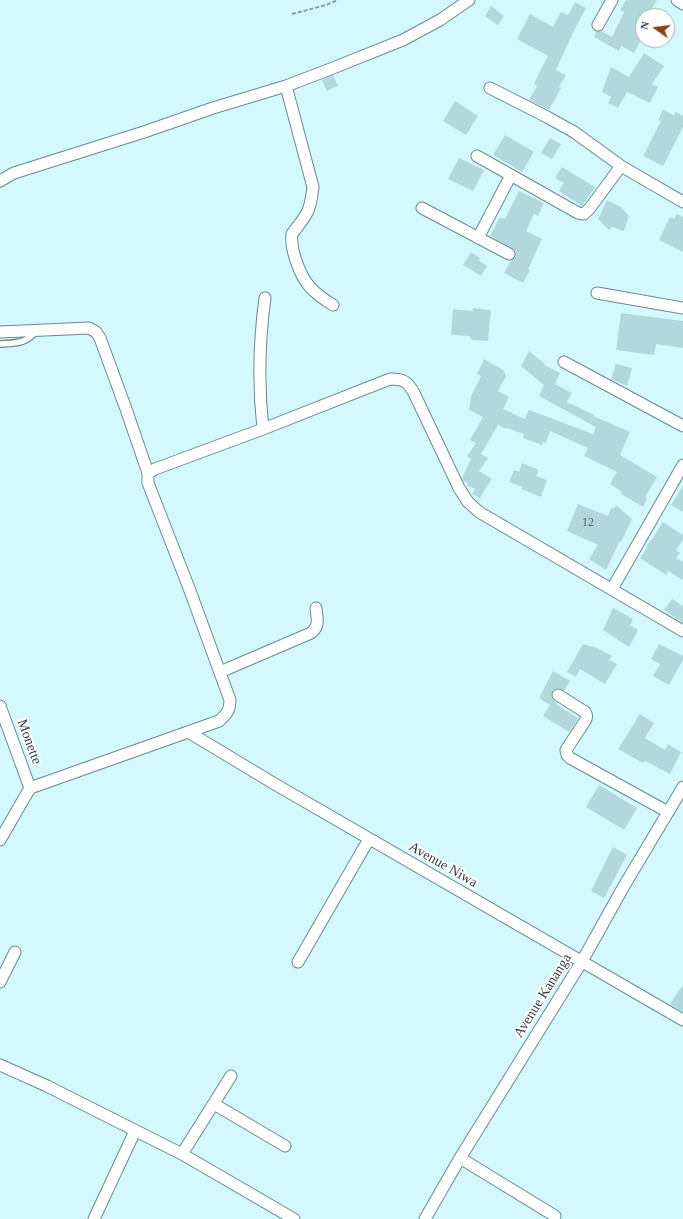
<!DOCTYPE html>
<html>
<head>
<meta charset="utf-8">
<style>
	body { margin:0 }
	#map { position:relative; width:683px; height:1219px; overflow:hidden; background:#d3f9ff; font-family:Georgia,serif }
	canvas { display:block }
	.north { position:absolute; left:635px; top:8px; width:40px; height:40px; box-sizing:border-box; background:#fff; border:1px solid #acb2b3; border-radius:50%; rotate:284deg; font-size:11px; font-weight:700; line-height:16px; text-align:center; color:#2f3e40 }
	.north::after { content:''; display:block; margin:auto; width:14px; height:18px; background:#864314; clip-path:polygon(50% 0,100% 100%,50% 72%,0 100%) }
</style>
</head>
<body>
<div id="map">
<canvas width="683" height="1219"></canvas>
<div class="north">N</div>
</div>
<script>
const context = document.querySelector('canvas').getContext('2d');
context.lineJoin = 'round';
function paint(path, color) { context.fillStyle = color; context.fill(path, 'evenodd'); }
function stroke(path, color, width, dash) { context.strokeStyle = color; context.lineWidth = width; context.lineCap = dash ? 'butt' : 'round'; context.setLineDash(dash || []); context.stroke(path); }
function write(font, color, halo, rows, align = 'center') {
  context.font = font + ' Georgia,serif'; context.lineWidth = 4; context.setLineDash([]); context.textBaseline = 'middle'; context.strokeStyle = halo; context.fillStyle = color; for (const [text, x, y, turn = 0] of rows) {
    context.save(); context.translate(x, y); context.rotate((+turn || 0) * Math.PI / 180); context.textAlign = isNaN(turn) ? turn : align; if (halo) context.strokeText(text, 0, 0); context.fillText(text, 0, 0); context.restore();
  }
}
const building = new Path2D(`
	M626 0H657L648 16H643V36L634 53 621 46 619 51 594 37 596 32 601 31 612 37 624 12 620 10Z
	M575 2 586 8 574 30 556 70 566 75 559 87 561 88 549 110 529 100 537 86 534 84 538 75 548 56 517 39 530 14 553 27 561 12 568 15Z
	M491 6 504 16 498 25 485 16Z
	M644 53 664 66 652 84 658 87 650 103 627 92 618 108 608 103 611 97 602 92 611 67 629 77Z
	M333 75 338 86 327 91 322 80Z
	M455 101 478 116 466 135 443 121Z
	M663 110 674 115 676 112 683 116V127L663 166 643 156 661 121 658 120Z
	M505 135 534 152 522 172 493 155Z
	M550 138 561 144 552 159 541 153Z
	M459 158 484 170 473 191 448 179Z
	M562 167 595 187 582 206 559 191 564 183 555 178Z
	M519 191 544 203 538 216 534 214 526 231 542 239 528 269 530 270 523 283 504 273 511 260 515 257 516 252 515 250 490 236 500 217 505 219Z
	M607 200 621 207 629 216 624 231 612 227 609 230 598 219Z
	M677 214 683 217V252L659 240 670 217 674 219Z
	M471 252 480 258 479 261 487 266 481 276 463 265Z
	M473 308 491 310 488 341 472 340 469 336 451 335 453 309 473 311Z
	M621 313 683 321V348L656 344 654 355 616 350Z
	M529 351 545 364 544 365 560 373 555 384 572 393 567 402 594 415 593 416 630 432 620 455 657 477 645 497 647 499 643 507 621 494 622 492 610 484 617 472 584 456 588 448 550 431 546 443 543 442 542 445 523 438 524 434 507 428V429L498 425 481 454 488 458 479 471 492 479 480 498 472 494 475 489 466 485 468 483 463 481 462 478 471 459 467 456 476 443 470 440 483 417 469 410 471 396 481 376 477 374 484 359 503 370 506 376 498 391 509 397 503 409 525 419 529 410 593 434 596 427 539 396 544 385 521 366Z
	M616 364 632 368 627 386 611 379Z
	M522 463 539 470 536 476 547 480 541 497 521 489 523 487 509 482 514 470 519 472Z
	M683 486V512L671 505Z
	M578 504 608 516 611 508 614 509 616 505 632 519 621 542 620 541 606 570 589 559 598 545 567 531Z
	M663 522 683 535V540L676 550 680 553 676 558 683 562V580L668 571 666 575 640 558 647 547 646 546 653 538Z
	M672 599 683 606V623L664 610Z
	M613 608 633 619 630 625 638 630 629 647 603 630Z
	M583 644 597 648 612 656 609 660 617 664 605 684 580 669 576 677 567 672Z
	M659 644 683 656V660L669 685 653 676 660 664 651 659Z
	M553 671 570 681 564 691 559 688 555 689 552 692 551 695 552 699 557 703 556 704 578 718 569 732 543 716 550 705 539 698Z
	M640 714 654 723 645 738 665 750 668 744 681 752 670 774 645 761 643 763 618 749Z
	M599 785 637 808 624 830 586 807Z
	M613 847 627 855 604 898 591 891Z
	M683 985V1012L670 1004Z`);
const path = new Path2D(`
	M292 14 326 5 338 0`);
const service = new Path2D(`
	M0 344C16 343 26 344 37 330`);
const minor = new Path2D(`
	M677 0 683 4
	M598 25 612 0
	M286 86 313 187C310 213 307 214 292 234 290 249 300 277 311 288 317 295 325 300 333 305
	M490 88 547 117 574 132 621 166 683 202
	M477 156 578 213 584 214 590 208 621 166
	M0 181 14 173 144 132 213 108 286 86 328 70 403 40 440 20 469 0
	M422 208 509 254
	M478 238 511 175
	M597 293 683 308
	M0 332 89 328 96 332 100 338 126 409 148 473V483L189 588 230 700C230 710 227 714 219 721L30 788 0 840
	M564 362 683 426
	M263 429C258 385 259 342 265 298
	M148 473 155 469 263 429 390 379C404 379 407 381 414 393L459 488 468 502 479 512 683 631
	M612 589 683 465
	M220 672 311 633C320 626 317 618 316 608
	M558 695 585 712C587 715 587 718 585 721L566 750 567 755 570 758 668 812
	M0 706 30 788
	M190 733 273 783 683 1020
	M298 962 369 839
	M0 982 15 952
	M0 1065 47 1086 182 1154 294 1219
	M214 1104 285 1146
	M182 1154 231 1076
	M460 1158 555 1216
	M94 1219 135 1131
	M425 1219 460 1158 581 963 624 886 683 787`);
const numberNames = [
	["12",588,523]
];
const streetNames = [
	["Monette",29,742,70],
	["Avenue Niwa",443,865,30],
	["Avenue Kananga",543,996,-58]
];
paint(building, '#b2d7dd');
stroke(service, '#678a8f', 8);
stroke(minor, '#678a8f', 13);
stroke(path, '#849ea2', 2, [4, 2]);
stroke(service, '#fff', 5.5);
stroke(minor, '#fff', 11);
write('12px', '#506467', null, numberNames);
write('14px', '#2f3e40', '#fff', streetNames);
</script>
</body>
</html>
